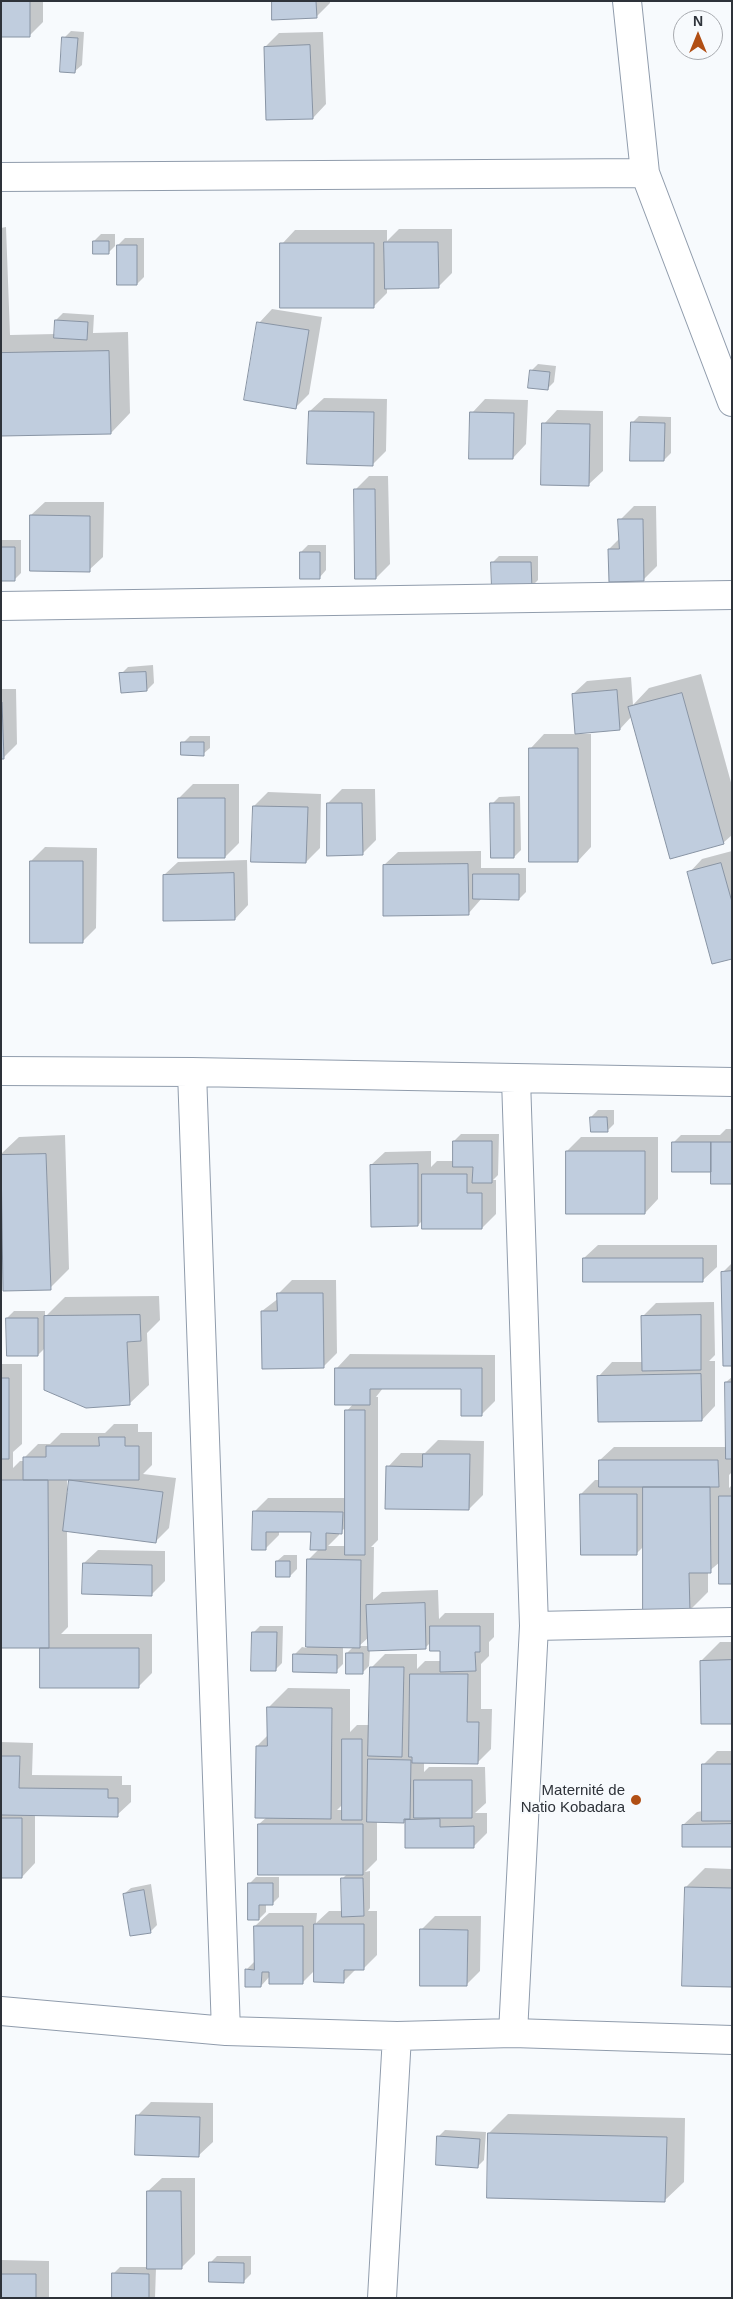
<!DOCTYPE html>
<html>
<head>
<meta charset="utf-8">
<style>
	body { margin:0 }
	#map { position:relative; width:733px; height:2299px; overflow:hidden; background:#f7fafd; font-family:Helvetica,sans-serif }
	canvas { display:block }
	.frame { position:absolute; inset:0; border:2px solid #2e333a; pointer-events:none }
	.north { position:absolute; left:673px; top:10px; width:50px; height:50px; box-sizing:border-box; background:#f7fafd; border:1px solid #a7aaaf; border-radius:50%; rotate:0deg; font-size:14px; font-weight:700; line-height:20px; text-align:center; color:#2e333a }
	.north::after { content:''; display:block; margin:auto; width:18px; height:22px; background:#b14f15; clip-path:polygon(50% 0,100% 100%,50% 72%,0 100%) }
</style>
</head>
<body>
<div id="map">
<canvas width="733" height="2299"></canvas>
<div class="frame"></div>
<div class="north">N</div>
</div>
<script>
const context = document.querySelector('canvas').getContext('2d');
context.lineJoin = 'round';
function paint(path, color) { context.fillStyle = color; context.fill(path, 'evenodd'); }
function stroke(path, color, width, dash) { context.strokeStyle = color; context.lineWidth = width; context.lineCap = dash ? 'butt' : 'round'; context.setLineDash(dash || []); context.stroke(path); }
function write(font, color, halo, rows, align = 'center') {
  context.font = font + ' Helvetica,sans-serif'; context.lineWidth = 4; context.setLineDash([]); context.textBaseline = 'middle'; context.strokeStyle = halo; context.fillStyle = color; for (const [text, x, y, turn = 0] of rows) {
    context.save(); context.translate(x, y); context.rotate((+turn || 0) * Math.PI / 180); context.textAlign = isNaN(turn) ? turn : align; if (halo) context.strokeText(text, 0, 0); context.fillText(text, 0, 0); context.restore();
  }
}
const shadow = new Path2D(`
	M1 1H43V22L30 35Z
	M273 1H330V3L316 17Z
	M71 31 84 32 82 65 75 71 64 38Z
	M323 32 326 104 313 118 265 47 279 33Z
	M6 227 10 335 55 334 56 320 63 313 94 315 93 333 128 332 130 413 111 433 1 435V228Z
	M399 229H452V273L438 287H387V293L373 307 282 244 295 230H387V241Z
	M101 234H115V246L108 253 94 241Z
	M125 238H144V277L137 284 118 245Z
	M272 309 322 317 309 394 295 408 259 323Z
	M538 364 556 366 554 382 547 389 531 371Z
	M324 398 387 399 386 451 372 465 310 411Z
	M485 399 528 400 526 444 513 458 472 413Z
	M557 410 603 411V471L589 484 544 424Z
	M639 416 671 417V453L664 460 632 423Z
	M369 476H388L390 564 376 578 355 490Z
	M45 502H104L103 557 89 570 31 515Z
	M634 506H656L657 566 643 580 609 549 620 538V520Z
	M1 540H21V573L14 580H1Z
	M308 545H326V570L320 577 301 552Z
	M499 556H538V580L531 587 492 563Z
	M153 665 154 683 147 690 121 674 128 667Z
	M701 674 732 786V835L723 843 632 716 620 729 578 732V734H591V847L578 861 531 748 544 734H576L573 694 587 681 631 677 633 705 649 688Z
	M1 689H16L17 744 3 758 1 757Z
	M190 736H210V748L203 754 183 743Z
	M193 784H239V843L225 857 179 798Z
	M342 789H375L376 840 362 854 328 803Z
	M268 792 321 794 320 848 306 862 254 806Z
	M520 796 521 850 514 857 492 804 499 797Z
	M45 847 97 848 96 928 82 942 31 861Z
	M481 851V868H526V892L519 899 482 898 468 914 384 865 398 852Z
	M732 851V957L689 873 702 859Z
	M247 860 248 905 235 919 164 875 178 862Z
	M598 1110H614V1124L607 1131 591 1117Z
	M726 1129H732V1182L674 1142 681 1135H720Z
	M461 1134H499L498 1175 493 1180H496V1214L482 1228 423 1220 418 1225 371 1165 385 1152 431 1151V1167L437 1161H454V1141Z
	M65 1135 69 1269 50 1288 4 1290 1 1154 19 1137Z
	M581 1137H658V1199L645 1213 567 1151Z
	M598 1245H717V1267L703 1280 584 1258Z
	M732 1263V1364L723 1272Z
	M292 1280H336L337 1353 323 1367 262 1311 279 1298V1293Z
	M159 1296 160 1320 147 1333 149 1385 129 1404 46 1347 38 1355 7 1318 14 1311H45V1317L65 1297Z
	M714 1302 715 1355 709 1361H715V1406L702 1420 599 1376 612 1362H643V1316L656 1303Z
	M350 1354 495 1355V1401L481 1415 462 1388H383L376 1397H378V1540L371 1547H374L373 1600 382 1592 438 1590 439 1619 445 1613H494V1637L489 1642V1656L481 1664V1709H492L491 1749 477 1763 424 1762V1772L429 1767H485L486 1803 475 1813H487V1833L473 1847H407L406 1819 403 1822 377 1821V1860L365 1872 370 1871V1908L368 1911H377V1955L363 1969H356L344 1981 315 1970 302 1983 270 1976 261 1986 246 1970 255 1961V1926L269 1913H317L316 1923 329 1911H343L342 1879 347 1874 259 1824 267 1817 257 1746 269 1734V1707L288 1688 350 1689V1732L357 1725H370L371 1668 385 1654H417V1669L425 1661H441V1650L431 1642 425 1648 370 1649 369 1666 362 1673 347 1653 354 1646H343V1664L336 1671 295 1654 302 1647 307 1648 308 1560 319 1549 312 1531H279V1535L266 1548 254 1512 268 1498H346L347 1411 353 1404 337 1368ZM346 1528V1546H328L339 1535V1532ZM369 1637V1646H359ZM343 1804V1810H337Z
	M1 1364H22V1444L13 1452V1468L20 1461H25V1457L38 1444H50L61 1433H105L114 1424H138V1432H152V1465L143 1474 176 1478 169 1528 155 1542 67 1530 68 1627 61 1634H152V1673L138 1687 41 1646 1 1497ZM67 1479H71L69 1493H67Z
	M732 1377V1472L729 1475V1488L732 1485V1583L720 1562 708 1572V1592L689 1611 644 1546 637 1553 581 1494 595 1480H600V1460L614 1447H727L726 1382Z
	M438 1440 484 1441 483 1495 469 1509 388 1467 401 1453H425Z
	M98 1550 165 1551V1581L151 1595 84 1563Z
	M284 1555H297V1569L290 1576 277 1561Z
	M260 1626H283L282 1663 276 1669 253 1633Z
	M720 1642H732V1722L701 1661Z
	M1 1742 33 1743 32 1775 122 1776V1785H131V1802L117 1815 35 1814V1863L22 1877H1Z
	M717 1751H732V1846L683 1825 697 1812 703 1811V1765Z
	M705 1868 732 1869V1986L686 1887Z
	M256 1877H279V1897L272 1904H266V1912L259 1919 249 1884Z
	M151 1884 157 1925 150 1932 124 1894 131 1888Z
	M435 1916H481L480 1971 466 1985 422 1929Z
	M151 2102 213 2103V2142L199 2155 137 2116Z
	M508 2114 685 2118 684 2182 664 2201 489 2133Z
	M445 2130 486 2132 484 2160 477 2167 438 2137Z
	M162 2178H195V2254L181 2268H156L155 2298H113V2274L120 2267H148V2191Z
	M217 2256H251V2274L244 2281 210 2263Z
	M1 2260 49 2261V2298H1Z`);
const building = new Path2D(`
	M1 1H30V37H1Z
	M272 1H316L317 18 272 20Z
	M62 37 78 38 75 73 60 72Z
	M310 45 313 119 266 120 264 47Z
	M93 241H109V254H93Z
	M384 242H438L439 288 385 289Z
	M280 243H374V308H280Z
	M117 245H137V285H117Z
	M55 320 88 322 87 340 54 338Z
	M257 322 309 330 296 409 244 400Z
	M109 351 111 434 1 436V353Z
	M530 370 550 372 548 390 528 388Z
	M309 411 374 412 373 466 307 464Z
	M470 412 514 413 513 459H469Z
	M631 422 665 423 664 461H630Z
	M542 423 590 424 589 486 541 485Z
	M354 489H375L376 579H355Z
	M30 515 90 516V572L30 571Z
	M618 519H643L644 581 609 582 608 549H619Z
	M1 547H15V581H1Z
	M300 552H320V579H300Z
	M491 562H531L532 589H492Z
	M146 672 147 691 121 693 119 673Z
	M617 690 620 730 575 734 572 694Z
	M682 693 724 844 670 859 628 707Z
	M1 702H2L4 759H1Z
	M181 742H204V756L181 755Z
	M529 748H578V862H529Z
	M178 798H225V858H178Z
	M327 803H362L363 855 327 856Z
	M490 803H514V858H491Z
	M253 806 308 807 306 863 251 862Z
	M30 861H83V943H30Z
	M721 863 732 902V959L712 964 687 872Z
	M468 864 469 915 383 916V865Z
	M234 873 235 920 163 921V875Z
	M473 874H519V900L473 899Z
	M590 1117H607L608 1132H591Z
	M453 1141H492V1183H472L473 1167H453Z
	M672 1142H711V1172H672Z
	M711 1142H732V1184H711Z
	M566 1151H645V1214H566Z
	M46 1154 51 1290 3 1291 1 1155Z
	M418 1164V1226L371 1227 370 1165Z
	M422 1174H467V1193H482V1229H422Z
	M583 1258H703V1282H583Z
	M732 1271V1366H723L721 1272Z
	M277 1293H323L324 1368 262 1369 261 1311H277Z
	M140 1315 141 1341 127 1342 130 1405 86 1408 44 1390V1316Z
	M701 1315V1370L642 1371 641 1316Z
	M6 1318H38V1356H7Z
	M335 1368H482V1416H461V1389H370V1405H335Z
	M701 1374 702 1421 598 1422 597 1376Z
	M1 1378H9V1459H1Z
	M725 1382H732V1459H726Z
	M345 1410H365V1555H345Z
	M99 1437H125V1446H139V1480H23V1457H46V1446H99Z
	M423 1454H470L469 1510 385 1509 386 1466 422 1467Z
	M599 1460H718L719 1487H599Z
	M1 1480H48L49 1648H1Z
	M69 1480 163 1492 156 1543 63 1531Z
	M643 1487H710L711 1573H689L690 1612 643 1613Z
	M580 1494H637V1555H581Z
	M719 1496H732V1584H719Z
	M253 1511 343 1512 342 1534 326 1533V1550H310L311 1532H266V1550H252Z
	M307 1559 361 1560 360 1648 306 1647Z
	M276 1561H290V1577H276Z
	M83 1563 152 1565V1596L82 1594Z
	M425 1603 426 1649 368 1651 366 1605Z
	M430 1626H480V1652H475L476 1671 440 1672V1651H430Z
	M252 1632H277L276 1671H251Z
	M40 1648H139V1688H40Z
	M346 1653H363V1674H346Z
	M293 1654 337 1655V1673L293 1672Z
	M732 1660V1724H701L700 1661Z
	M370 1667H404L402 1757 368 1756Z
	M410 1674H468L467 1722H479L478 1764 412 1763V1757H409Z
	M267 1707 332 1708 331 1819 255 1818 256 1746H267Z
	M342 1739H362V1820H342Z
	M1 1756H20L19 1788 108 1789V1798H118V1817L1 1815Z
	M368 1759 411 1760 410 1819H404V1823L367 1822Z
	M702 1764H732V1821H702Z
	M414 1780H472V1818H414Z
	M1 1818H22V1878H1Z
	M440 1819V1827L474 1826V1848H405V1820Z
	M258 1824H363V1875H258Z
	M732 1824V1847H682V1825Z
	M341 1878H363L364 1916 342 1917Z
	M248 1883H273V1905H259V1920H248Z
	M685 1887 732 1888V1987L682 1986Z
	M144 1890 151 1933 130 1936 123 1894Z
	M314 1924H364V1970H344V1983L314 1982Z
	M254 1926H303V1984H269V1972H262L261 1987H245V1969L254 1970Z
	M420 1929 468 1930 467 1986H420Z
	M136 2115 200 2117 199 2157 135 2155Z
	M488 2133 667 2137 665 2202 487 2198Z
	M437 2136 480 2139 478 2168 436 2165Z
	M147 2191H181L182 2269H147Z
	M209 2262 244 2263V2283L209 2282Z
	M112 2273 149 2274V2298H112Z
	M1 2274H36V2298H1Z`);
const minor = new Path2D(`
	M627 1 645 173 732 402
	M1 177 645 173
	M1 606 732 595
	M1 1071 192 1072 732 1082
	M192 1072 226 2031
	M534 1626 732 1622
	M1 2011 226 2031 397 2036 513 2033 732 2040
	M513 2033 534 1626 516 1079
	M382 2298 397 2036`);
const markers = [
	[636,1800,6,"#b14f15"]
];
const poiNames = [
	["Maternité de",625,1791],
	["Natio Kobadara",625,1808]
];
paint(shadow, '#0003');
paint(building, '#c0cdde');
stroke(building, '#8894a4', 1);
stroke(minor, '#909cac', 30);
stroke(minor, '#fff', 28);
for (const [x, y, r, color] of markers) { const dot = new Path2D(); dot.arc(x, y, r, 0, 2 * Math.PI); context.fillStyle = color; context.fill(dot); stroke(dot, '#f7fafd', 2); }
write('15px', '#2e333a', '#f7fafd', poiNames, 'right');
</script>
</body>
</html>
